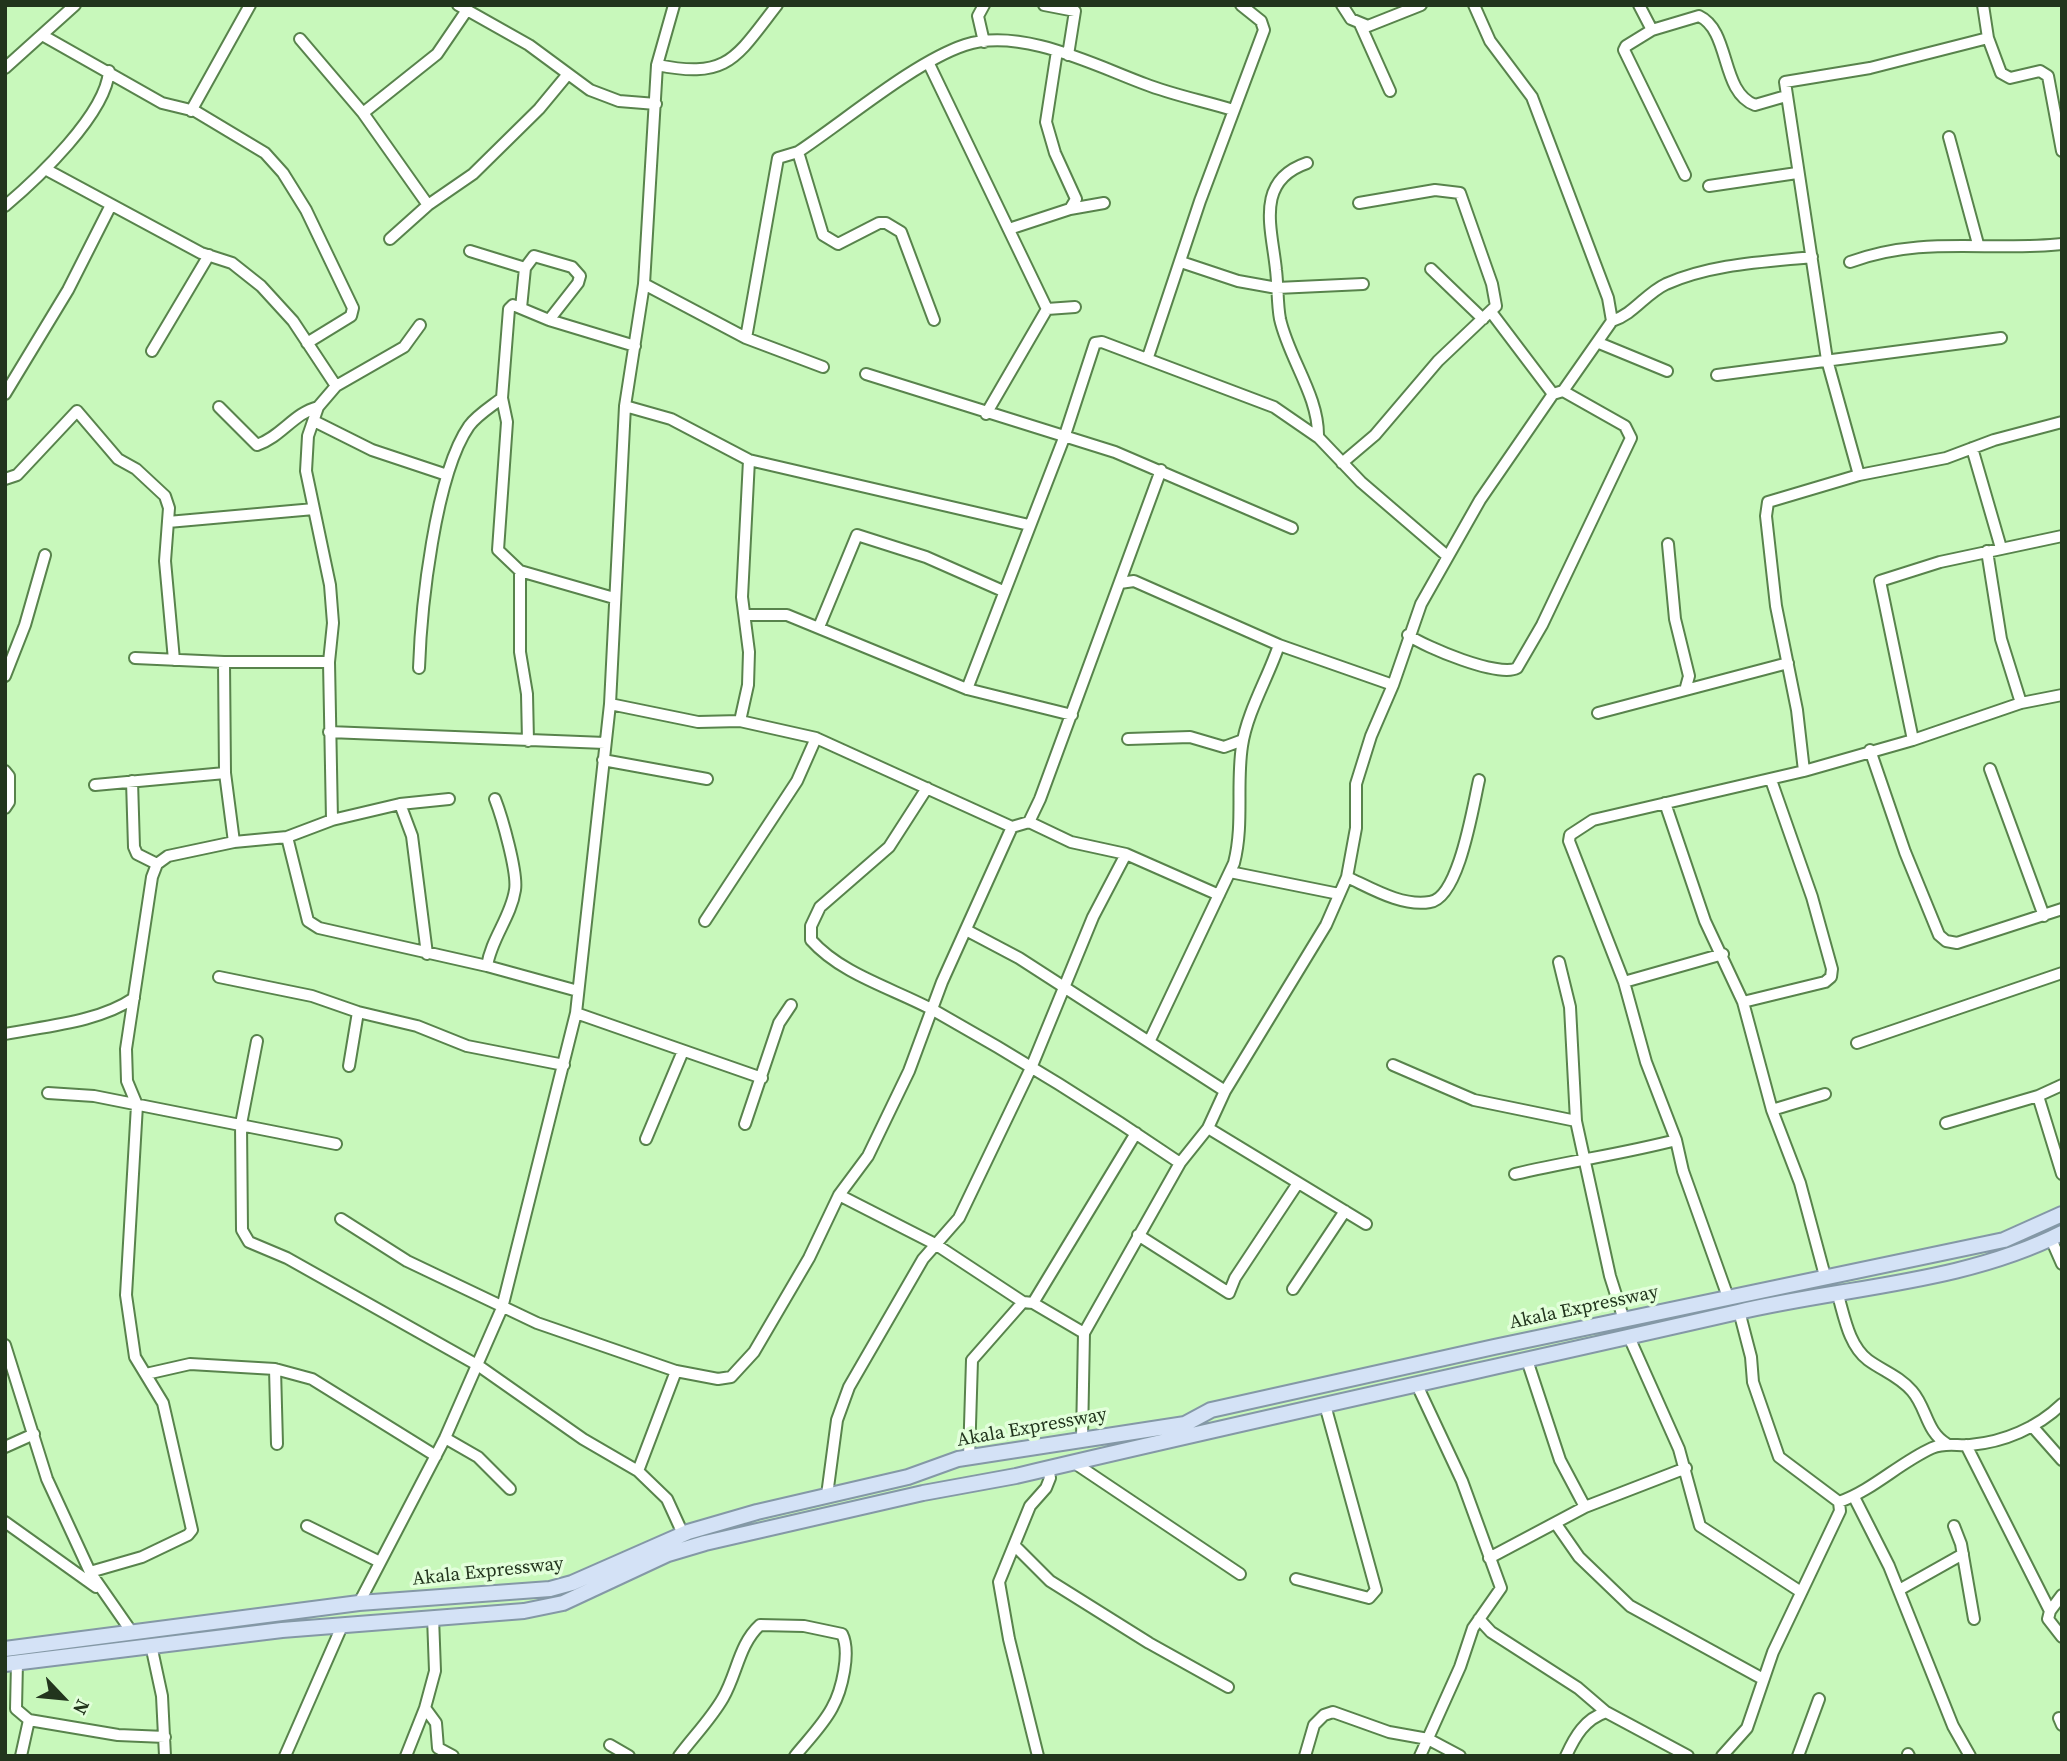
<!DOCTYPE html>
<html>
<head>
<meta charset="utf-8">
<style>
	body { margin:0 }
	#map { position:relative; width:2067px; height:1761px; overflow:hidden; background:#c8f8bb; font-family:"Source Serif 4",serif }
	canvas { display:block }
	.frame { position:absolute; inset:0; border:7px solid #22351d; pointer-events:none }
	.north { position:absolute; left:28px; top:1663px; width:70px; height:70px; -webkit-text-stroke:5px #e2ffda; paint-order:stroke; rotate:116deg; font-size:19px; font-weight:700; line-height:28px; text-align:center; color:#22351d }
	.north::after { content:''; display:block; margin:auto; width:24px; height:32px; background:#22351d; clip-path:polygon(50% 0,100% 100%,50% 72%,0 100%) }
</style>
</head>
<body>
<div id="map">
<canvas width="2067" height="1761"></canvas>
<div class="frame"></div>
<div class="north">N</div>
</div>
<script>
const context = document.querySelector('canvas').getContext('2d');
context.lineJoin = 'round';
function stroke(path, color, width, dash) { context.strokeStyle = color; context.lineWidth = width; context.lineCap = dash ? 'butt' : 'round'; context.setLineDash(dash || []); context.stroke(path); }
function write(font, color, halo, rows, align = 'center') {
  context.font = font + ' "Source Serif 4",serif'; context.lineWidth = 7; context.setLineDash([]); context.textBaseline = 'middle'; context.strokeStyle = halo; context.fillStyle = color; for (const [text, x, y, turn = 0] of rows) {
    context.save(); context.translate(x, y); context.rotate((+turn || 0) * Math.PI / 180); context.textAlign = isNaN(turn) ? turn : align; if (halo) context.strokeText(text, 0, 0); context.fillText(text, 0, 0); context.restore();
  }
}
const minor = new Path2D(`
	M458 5 529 45 590 90 619 101 656 104
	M1044 5 1075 11 1068 55
	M1342 5 1351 19 1368 26 1421 5
	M1639 5 1652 30
	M1983 5 1988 38 2001 73 2010 78 2040 71 2048 76 2062 151
	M1360 24 1390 91
	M42 35 162 103 195 111 265 153 283 173 306 210 353 308 351 316 307 343
	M300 39 363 113 428 205
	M984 42 978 16 984 5
	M929 64 1047 309
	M657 65C728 79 735 59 777 5
	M5 68 75 5
	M191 111 250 5
	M363 113 437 54 467 10
	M1949 137 1978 244
	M798 152 823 235 838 244 879 223H886L901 232 934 320
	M1307 163C1254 181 1272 229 1276 270 1278 286 1277 303 1280 319 1289 359 1319 396 1318 437
	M47 170 201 253 232 263 261 286 293 321 336 386
	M1685 175 1624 50 1626 46 1652 30 1699 16C1731 31 1720 92 1755 105L1786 96
	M1709 186 1797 173
	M5 206C37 179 106 114 109 71
	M1070 209 1104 203
	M1009 229 1070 209 1076 199 1055 153 1046 122 1057 51
	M390 239 428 205 473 174 539 109 568 74
	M470 251 525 268
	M1181 262 1238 281 1277 288 1363 284
	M1850 262C1923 235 1989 252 2062 244
	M1431 269 1483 319
	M644 284 746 338 823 367
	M521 308 525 268 534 256 572 267 580 276 578 283 549 320 513 305 509 309 502 398 507 422 498 550 520 571 614 598
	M1047 309 1075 307
	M1491 312 1553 394
	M549 320 635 346
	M1612 321C1634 314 1645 294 1666 284 1711 264 1763 262 1812 257
	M746 338 778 158 798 152C845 121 914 62 965 45 1021 27 1094 65 1145 84 1173 95 1204 101 1233 110
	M1599 343 1667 371
	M152 351 209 255
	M1148 357 1200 201 1264 30 1261 21 1241 5
	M866 374 1115 452 1292 528
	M1717 375 2001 338
	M5 394 68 290 111 205
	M625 406 671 419 749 460 1029 525
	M219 407 257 445C281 437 294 413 318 407
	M986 414 1047 309
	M314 421 372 450 447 475
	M1972 448 2001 548
	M1342 463 1375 435 1438 361 1496 306 1492 284 1460 193 1435 190 1359 203
	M1859 475 1827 360 1785 82 1870 68 1988 38
	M5 479 17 475 77 411 118 459 136 469 165 496 169 508 165 561 174 660
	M168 522 314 509
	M1668 544 1675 619 1689 676 1686 687
	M1987 551 2001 639 2021 703
	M520 571V652L527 694 528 741
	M1120 583 1134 581 1279 645 1393 685
	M746 615H787L967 689 1072 715
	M819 627 857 535 926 557 1003 591
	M1408 635C1425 647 1499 678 1517 668L1542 625 1631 438 1625 426 1563 391
	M135 658 224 662H329
	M224 662 225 773 234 842
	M419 668C421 608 435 475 469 426 477 415 492 406 502 398
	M5 676 25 625 45 555
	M967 689 1064 438 1095 343 1102 342 1274 407 1319 438 1361 482 1446 555
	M1598 713 1788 663
	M740 721 748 685 749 652 742 597 749 460
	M329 732 605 743
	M1128 739 1190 737 1224 747 1243 740
	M1913 740 1880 581 1940 562 2062 536
	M1870 750 1905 852 1939 935 1946 941 1957 943 2062 909
	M603 760 707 779
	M1990 769 2044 916
	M5 771 9 776V802L5 808
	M1804 771 1797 710 1776 606 1766 516 1768 502 1859 475 1946 458 1994 440 2062 422
	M132 781 134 847 137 854 157 864
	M95 785 225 773
	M927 788 889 847 820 907 811 926V940C842 975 895 989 935 1011 1019 1058 1101 1109 1180 1163
	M1665 803 1705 921 1743 1002 1772 1110 1800 1183 1825 1276
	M400 804 449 799
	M332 820 329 662 333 623 330 585 306 471 308 436 318 407 336 386 404 347 420 325
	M1029 822 1071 842 1126 854 1219 895
	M1012 827 1029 822 1040 799 1161 470
	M287 837 308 921 319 928 487 966 578 991
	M1230 872 1339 894
	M1347 877C1371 888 1402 907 1430 902 1459 898 1473 806 1479 780
	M705 921 797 781 816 738
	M966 930 1019 958 1225 1091
	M1559 962 1570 1007 1576 1121 1610 1276 1624 1320
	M487 966C491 939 511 917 515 890 518 873 502 817 495 799
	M219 977 312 996 358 1012 417 1026 467 1046 564 1065
	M1624 982 1723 954
	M1743 1002 1825 982 1831 977 1832 969 1812 897 1771 780
	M576 1013 762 1078
	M5 1034C46 1026 99 1022 134 998
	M257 1041 241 1124 242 1230 249 1242 287 1258 479 1366 583 1439 638 1471 676 1371
	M1149 1042 1234 863C1244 824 1236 785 1242 746 1247 712 1268 678 1279 645
	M1857 1043 2062 973
	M1393 1065 1474 1100 1576 1121
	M349 1066 358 1012
	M48 1093 94 1096 336 1144
	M2038 1096 2062 1174
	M1772 1110 1825 1094
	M1946 1123 2038 1096 2062 1085
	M745 1124 779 1023 791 1005
	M1208 1128 1366 1224
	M646 1139 683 1051
	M1515 1174C1569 1161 1623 1154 1676 1140
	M839 1195 935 1244 1023 1302 1033 1303 1084 1333 1180 1163 1208 1128 1225 1091 1326 925 1347 877 1356 828V784L1371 736 1393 685 1421 604 1480 500 1553 394 1563 391 1612 321 1608 298 1532 97 1490 41 1474 5
	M341 1219 407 1261 537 1323 676 1371 718 1379 731 1377 754 1352 809 1258 839 1195 868 1156 909 1071 942 982 1012 827 816 738 740 721 698 722 610 704
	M1138 1235 1229 1293 1235 1278 1298 1183
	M2051 1239 2062 1264
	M1293 1289 1345 1211
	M1837 1292C1844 1314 1848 1345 1868 1360 1883 1371 1899 1376 1912 1391 1927 1408 1926 1432 1947 1444
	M1728 1297 1683 1171 1676 1140 1646 1062 1624 982 1569 841 1570 835 1593 820 1804 771 1913 740 2021 703 2062 695
	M1033 1303 1136 1133
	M1739 1311 1751 1357 1753 1382 1779 1457 1839 1502
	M1629 1337 1679 1449 1700 1526 1801 1592
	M5 1345 47 1479 90 1572 131 1631
	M1527 1360 1560 1460 1585 1507
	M275 1369 312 1379 436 1456
	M146 1374 190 1364 275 1369 277 1444
	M1417 1385 1462 1481 1501 1588 1473 1628 1460 1667 1420 1756
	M2032 1426 2062 1460
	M445 1438 478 1457 510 1489
	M1082 1438 1084 1333
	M1966 1445 2050 1611
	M5 1447 34 1434
	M969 1458 972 1360 1023 1302
	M1073 1462 1240 1574
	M638 1471 667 1499 683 1534
	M827 1495 837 1420 849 1387 923 1259 959 1218 1031 1068 1093 917 1126 854
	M1854 1497 1889 1566 1953 1726 1970 1756
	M5 1522 96 1587
	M1556 1524 1579 1557 1630 1606 1763 1679
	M307 1526 380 1562
	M1954 1526 1961 1544 1974 1619
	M1015 1546 1050 1581 1149 1643 1228 1687
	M1489 1558 1585 1507 1686 1468
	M90 1572 142 1557 188 1535 192 1530 163 1403 135 1357 126 1295 137 1105 127 1081 126 1049 152 877 157 864 168 856 234 842 287 837 332 820 400 804 412 836 427 954
	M1296 1579 1369 1598 1376 1590 1325 1405
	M1899 1590 1963 1554
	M2062 1595 2050 1611 2048 1619 2062 1637
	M359 1603 445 1438 502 1308 576 1013 610 704 625 406 644 284 657 65 674 5
	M1479 1619 1491 1632 1578 1688 1606 1712 1688 1756
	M151 1645 162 1696 165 1756
	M17 1662 16 1709 29 1720
	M425 1708 436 1723 438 1748 453 1756
	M2059 1718 2062 1725
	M610 1745 629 1756
	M1908 1754 1909 1756
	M21 1756 29 1720 118 1735 165 1737
	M285 1756 342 1626
	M406 1756 425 1708 435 1671 433 1617
	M679 1756C693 1737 711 1719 723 1698 737 1674 739 1644 760 1625L804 1626 842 1634C851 1652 842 1690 832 1708 823 1725 807 1741 795 1756
	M1038 1756 1009 1639 999 1582 1030 1506 1046 1488 1050 1478 1048 1468
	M1305 1756 1314 1725 1324 1715 1333 1712 1389 1732 1428 1739 1460 1756
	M1566 1756C1575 1736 1585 1719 1606 1712
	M1722 1756 1747 1728 1773 1652 1840 1511 1839 1502C1873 1490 1899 1463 1932 1448 1945 1442 1957 1446 1970 1445 2004 1442 2037 1428 2062 1404
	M1798 1756 1819 1699`);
const major = new Path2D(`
	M5 1649 359 1603 550 1589 572 1583 688 1532 757 1512 908 1477 958 1459 1185 1424 1211 1410 1494 1347 2004 1240 2062 1214
	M5 1664 282 1630 524 1611 563 1603 668 1554 705 1543 923 1493 1016 1476C1256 1419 1497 1367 1738 1312 1844 1287 1964 1283 2062 1233`);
const streetNames = [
	["Akala Expressway",1584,1308,-12],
	["Akala Expressway",1032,1428,-10],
	["Akala Expressway",488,1572,-6]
];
stroke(minor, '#58834c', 14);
stroke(major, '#8498a6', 18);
stroke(minor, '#fff', 10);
stroke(major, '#d4e2f6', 14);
write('19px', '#22351d', '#e2ffda', streetNames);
</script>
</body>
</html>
